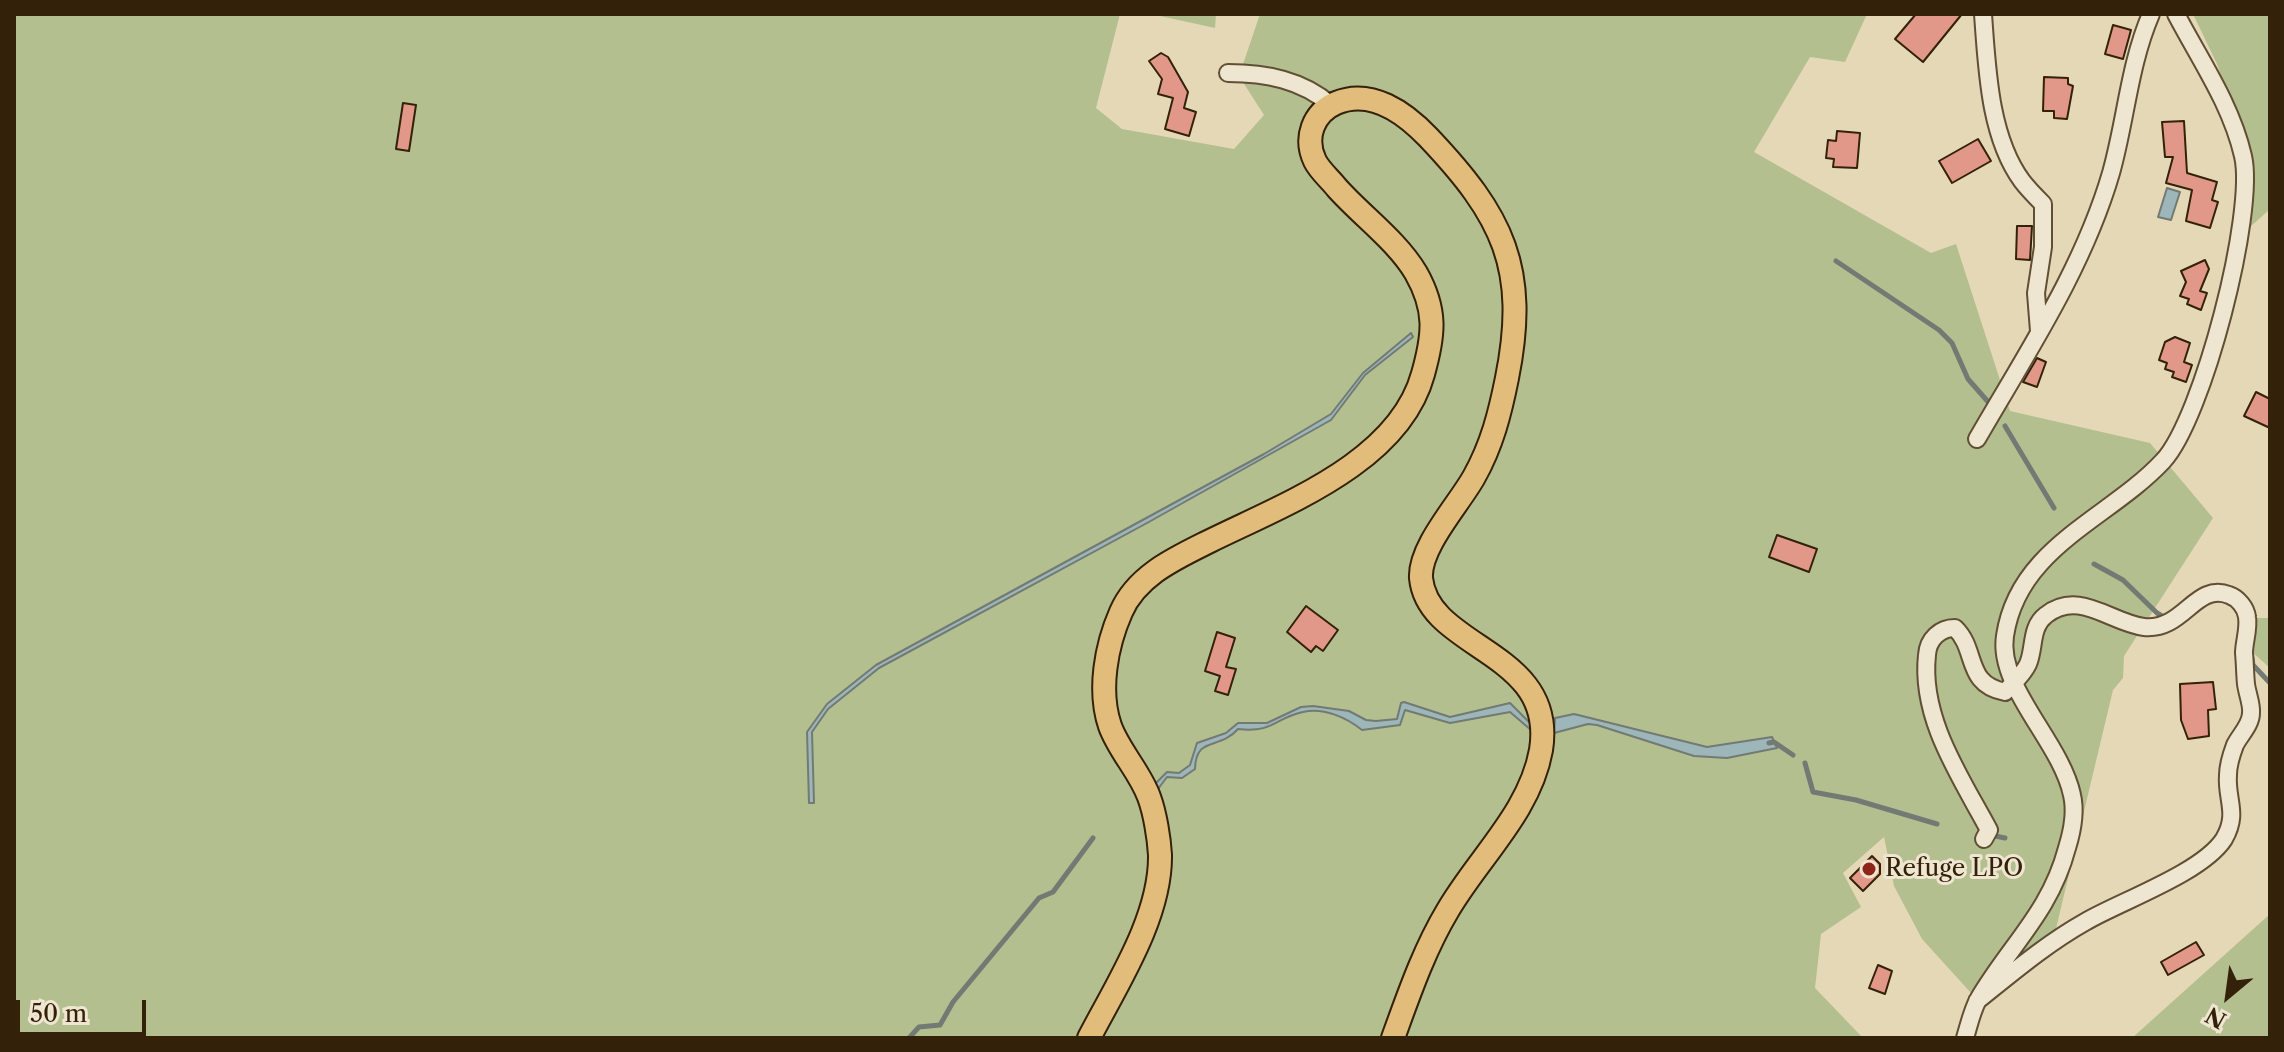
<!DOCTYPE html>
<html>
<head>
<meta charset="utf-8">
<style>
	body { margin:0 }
	#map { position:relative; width:2284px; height:1052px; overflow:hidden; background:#e5d8b6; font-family:"Libre Caslon Text",serif }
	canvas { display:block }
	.frame { position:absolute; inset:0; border:16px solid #332109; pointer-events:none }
	.north { position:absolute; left:2188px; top:956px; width:80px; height:80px; -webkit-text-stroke:6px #eee6d0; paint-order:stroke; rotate:209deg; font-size:22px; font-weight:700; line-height:32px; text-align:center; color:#332109 }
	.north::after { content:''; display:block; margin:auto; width:28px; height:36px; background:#332109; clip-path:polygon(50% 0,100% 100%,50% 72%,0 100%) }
	.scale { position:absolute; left:16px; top:1000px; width:130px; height:36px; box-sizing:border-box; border:4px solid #332109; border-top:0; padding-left:10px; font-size:24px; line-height:28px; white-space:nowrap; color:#332109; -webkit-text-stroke:6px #eee6d0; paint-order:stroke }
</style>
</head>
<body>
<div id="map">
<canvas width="2284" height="1052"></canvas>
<div class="frame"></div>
<div class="north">N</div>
<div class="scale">50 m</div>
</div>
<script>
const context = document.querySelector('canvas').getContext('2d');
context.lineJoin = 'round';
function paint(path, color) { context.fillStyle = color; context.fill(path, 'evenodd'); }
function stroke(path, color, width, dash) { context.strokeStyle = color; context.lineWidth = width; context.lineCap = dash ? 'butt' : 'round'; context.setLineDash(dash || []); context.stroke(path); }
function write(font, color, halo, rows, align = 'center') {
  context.font = font + ' "Libre Caslon Text",serif'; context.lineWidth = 6; context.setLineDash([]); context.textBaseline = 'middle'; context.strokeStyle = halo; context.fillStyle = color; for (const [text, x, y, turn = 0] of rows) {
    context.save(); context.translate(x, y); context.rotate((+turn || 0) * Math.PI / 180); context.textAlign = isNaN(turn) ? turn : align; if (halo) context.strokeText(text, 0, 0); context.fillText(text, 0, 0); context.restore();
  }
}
const green = new Path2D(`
	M14 14H1120L1096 108 1122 129 1234 149 1264 115 1239 76 1260 14H1867L1845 62 1810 57 1754 152 1931 253 1956 244 2010 411 2150 443 2213 518 2124 656 2123 678 2113 690 2054 937 1971 993 1922 939 1894 886 1884 837 1843 873 1861 907 1821 934 1815 988 1863 1038H14Z
	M1151 14H1216L1215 28Z
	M2193 14H2270V209L2249 228 2251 165 2217 64Z
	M2256 618H2270V668L2250 650Z
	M2270 914V1038H2132Z`);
const water = new Path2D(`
	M2167 188 2180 192 2171 220 2158 217Z
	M1411 333 1413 337 1365 375 1331 420 1147 523 879 668 828 709 812 732 814 803H809L807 732 827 704 876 665 1264 454 1331 414 1363 373Z
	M1404 702 1450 717 1510 703 1534 727 1531 730 1510 712 1450 723 1405 710 1400 725 1362 730C1347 718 1324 707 1303 712 1274 718 1275 733 1238 729 1219 751 1196 735 1195 769L1182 778 1167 777 1155 793 1151 788 1167 772 1179 773 1190 765 1197 743 1226 733 1238 723H1267L1301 707 1313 706 1349 711 1366 720 1376 721 1397 719 1401 703Z
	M1574 714 1707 747 1772 737 1777 748 1727 758 1694 756 1597 725 1588 724 1554 733 1555 718Z`);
const stream = new Path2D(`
	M1836 261 1939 330 1952 343 1968 379 1990 404
	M2005 426 2054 508
	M2094 564 2123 580 2157 613 2167 619
	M2252 658 2253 665 2270 683
	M1769 743 1774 742 1793 755
	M1805 763 1813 792 1856 800 1937 824
	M1990 835 2005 838
	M909 1038 919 1027 940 1025 953 1002 1039 898 1053 892 1093 838`);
const building = new Path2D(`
	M1916 14H1962L1923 62 1895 39Z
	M2113 25 2131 30 2123 59 2105 54Z
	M1161 53 1168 57 1188 92 1184 108 1196 112 1189 136 1165 129 1173 98 1158 94 1162 79 1149 61Z
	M2044 77 2068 78V84L2073 86 2067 119 2054 118V111H2043Z
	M403 103 416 105 409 151 396 149Z
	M2184 121 2187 173 2217 182 2212 200 2218 202 2210 228 2186 221 2192 190 2166 183 2173 157H2165L2162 122Z
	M1837 131 1860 133 1857 168 1833 167 1834 159 1826 158 1828 140 1836 141Z
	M1978 139 1991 161 1952 183 1939 161Z
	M2017 226H2032L2030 260 2016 259Z
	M2205 260 2209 269 2200 291 2207 293 2201 310 2187 304 2189 299 2180 296 2186 282 2181 271Z
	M2175 337 2190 343 2184 362 2192 365 2186 382 2172 377 2174 372 2165 369 2167 363 2159 360 2165 342Z
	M2037 358 2046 362 2037 387 2023 382Z
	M2256 392 2270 399V428L2244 416Z
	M1777 535 1817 549 1809 572 1769 557Z
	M1306 606 1338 630 1323 651 1316 646 1311 652 1287 632Z
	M1217 632 1235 638 1226 667 1236 669 1228 695 1215 691 1220 676 1205 671Z
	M2213 682 2216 709 2208 710 2209 736 2188 739 2181 720 2180 684Z
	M1872 856 1880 864V874L1863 891 1850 878Z
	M2196 942 2204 955 2168 975 2161 962Z
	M1878 965 1892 971 1885 994 1869 988Z`);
const minor = new Path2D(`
	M1983 14C1987 67 1989 136 2022 181 2028 189 2036 197 2043 204V247L2036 293 2039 331
	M1228 73C1266 73 1302 80 1331 105
	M1977 439C2026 354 2083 269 2111 173 2126 120 2129 65 2151 14
	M1977 1001C2012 973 2046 944 2085 922 2121 901 2202 873 2224 839 2239 813 2226 800 2228 775 2228 766 2232 753 2235 745 2240 735 2251 725 2251 713 2252 704 2247 693 2246 684 2245 674 2245 663 2244 653 2244 642 2249 629 2247 617 2246 608 2238 598 2229 595 2195 582 2184 631 2144 627 2111 623 2079 589 2046 615 2030 627 2035 648 2028 664 2023 675 2013 683 2005 692 1964 684 1978 650 1955 628 1940 628 1928 639 1927 655 1920 718 1960 776 1989 830L1984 839
	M1965 1038C1969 1025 1972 1010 1979 998 2011 944 2050 912 2067 848 2072 832 2076 812 2072 795 2061 742 1997 687 2005 636 2018 547 2109 519 2163 461 2203 418 2256 212 2243 156 2231 104 2200 60 2176 14`);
const major = new Path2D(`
	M1089 1038C1117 984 1161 917 1160 855 1159 838 1155 813 1149 797 1140 772 1119 751 1110 726 1098 691 1106 646 1121 612 1137 575 1176 558 1210 541 1285 504 1399 462 1423 374 1434 335 1437 310 1416 273 1397 241 1362 216 1337 188 1330 179 1320 171 1315 161 1304 138 1313 113 1336 103 1371 88 1405 113 1428 137 1503 216 1529 268 1507 378 1500 413 1492 445 1474 477 1459 504 1419 547 1421 578 1428 650 1557 650 1541 750 1530 812 1479 857 1448 910 1424 950 1409 994 1393 1038`);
const markers = [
	[1869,869,8,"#8f2418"]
];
const poiNames = [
	["Refuge LPO",1885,869]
];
paint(green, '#b3bf8f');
paint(water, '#9cb6ba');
stroke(water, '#727a73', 2);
stroke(stream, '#727a73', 5);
paint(building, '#e19889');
stroke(building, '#332109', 2);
stroke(minor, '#604f34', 20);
stroke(major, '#332109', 26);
stroke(minor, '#eee6d0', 16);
stroke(major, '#e2bc7b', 22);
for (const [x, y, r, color] of markers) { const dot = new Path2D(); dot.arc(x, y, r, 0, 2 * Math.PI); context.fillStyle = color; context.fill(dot); stroke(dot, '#eee6d0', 3); }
write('24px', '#332109', '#eee6d0', poiNames, 'left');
</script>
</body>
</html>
